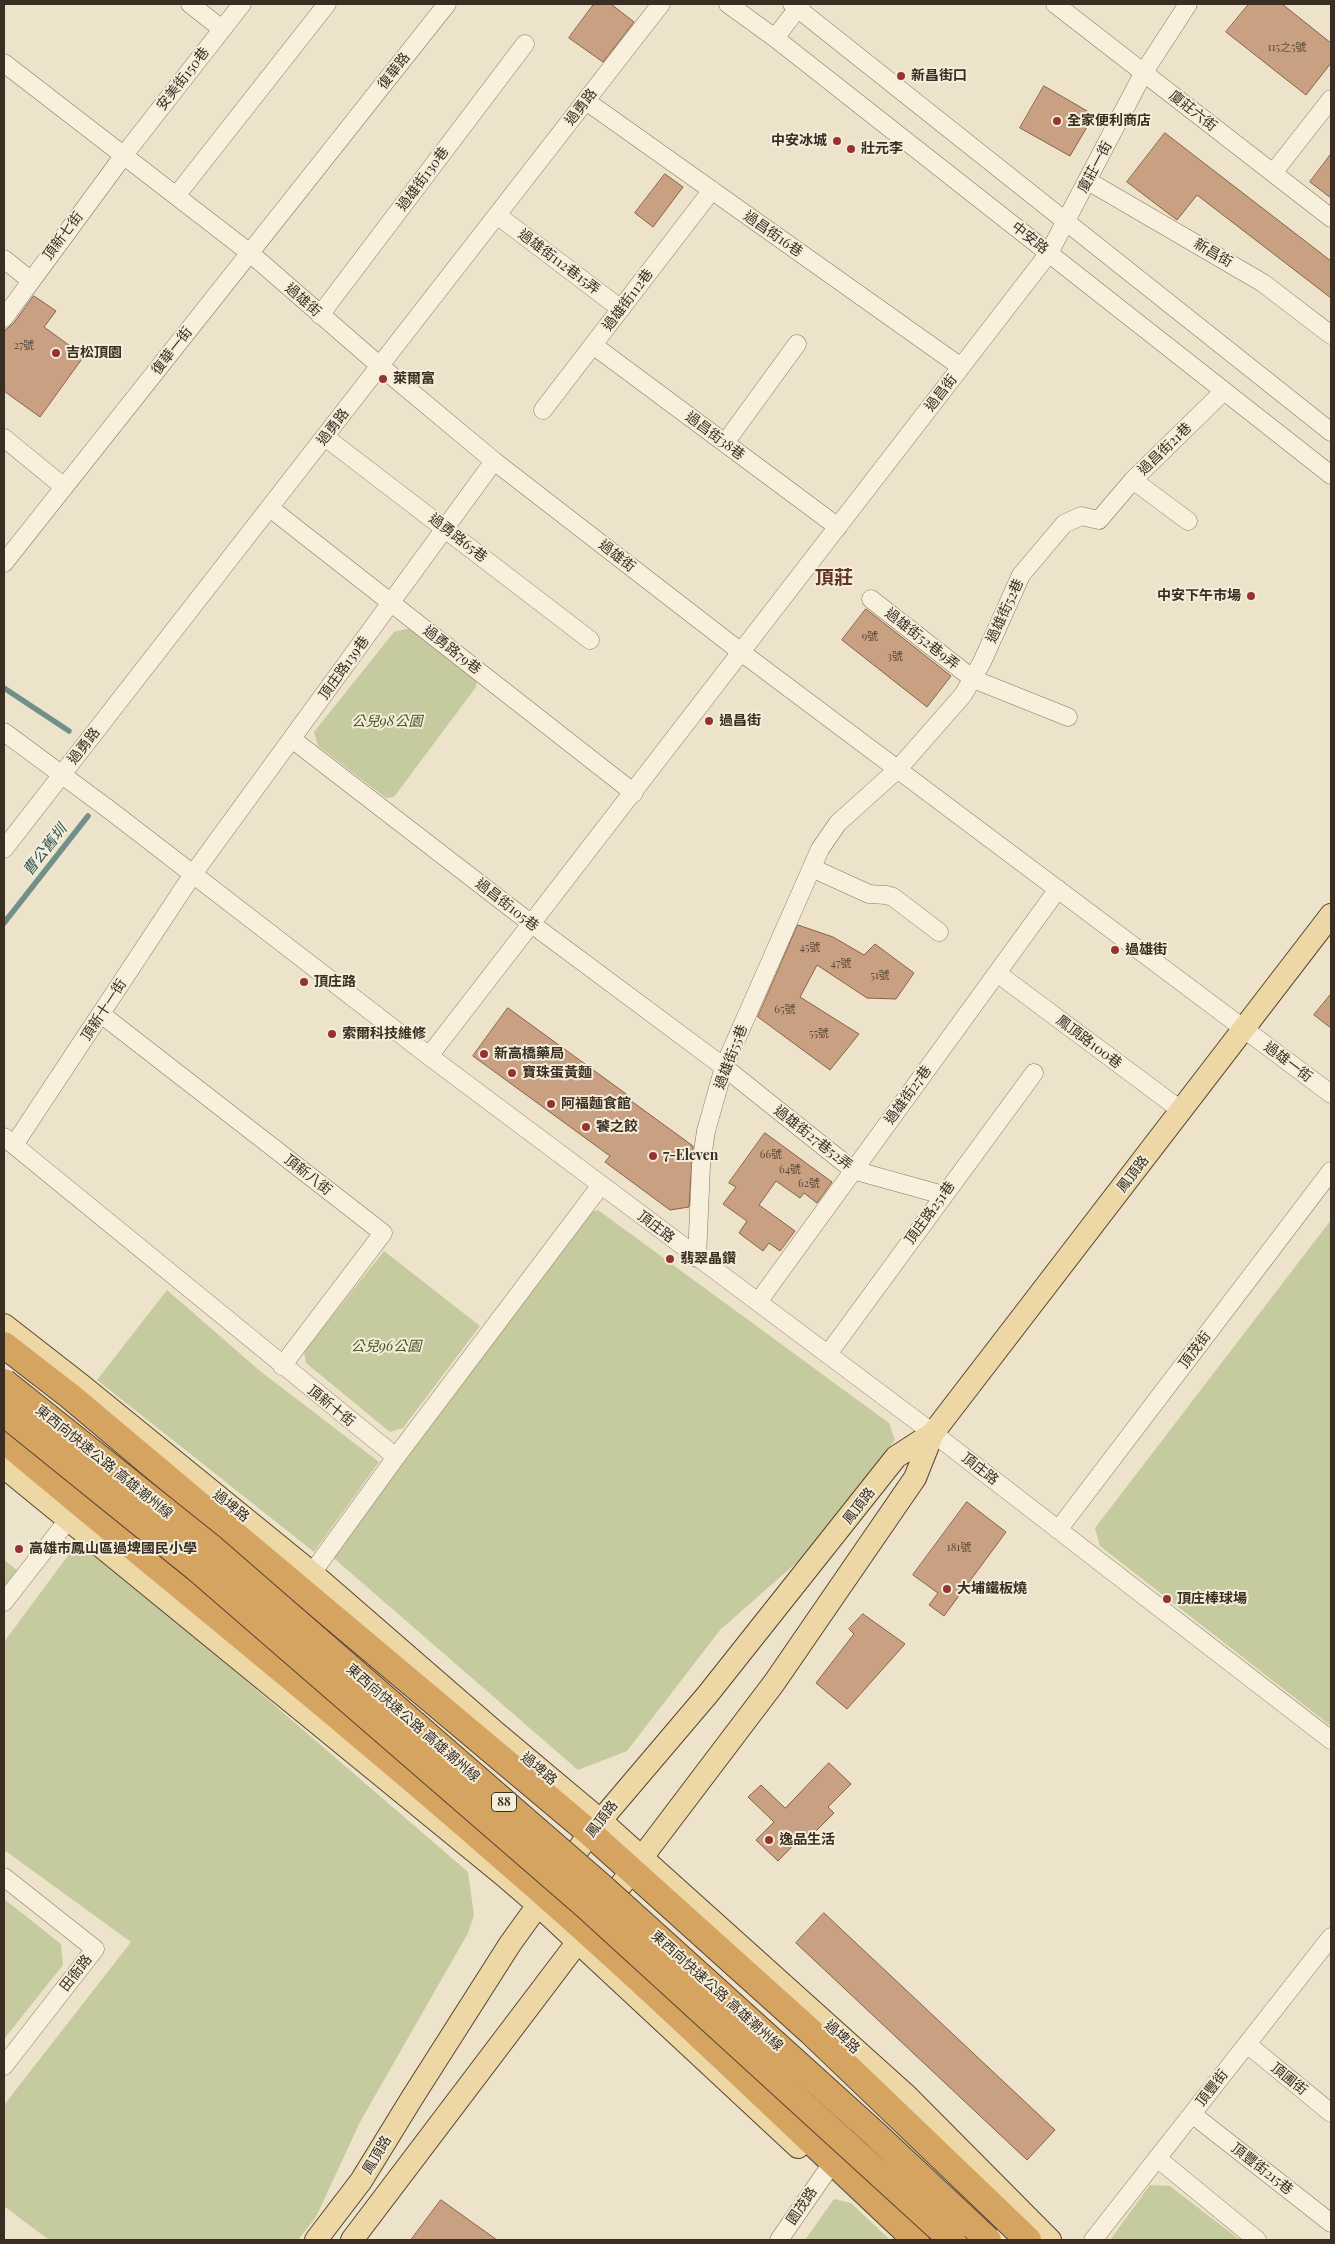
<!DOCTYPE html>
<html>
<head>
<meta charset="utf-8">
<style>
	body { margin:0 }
	#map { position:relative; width:1335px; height:2244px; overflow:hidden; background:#ede3ca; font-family:"Playfair Display",serif }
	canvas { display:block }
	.frame { position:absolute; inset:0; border:5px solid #3a2e22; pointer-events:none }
</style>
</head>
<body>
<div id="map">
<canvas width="1335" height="2244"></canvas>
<div class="frame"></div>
</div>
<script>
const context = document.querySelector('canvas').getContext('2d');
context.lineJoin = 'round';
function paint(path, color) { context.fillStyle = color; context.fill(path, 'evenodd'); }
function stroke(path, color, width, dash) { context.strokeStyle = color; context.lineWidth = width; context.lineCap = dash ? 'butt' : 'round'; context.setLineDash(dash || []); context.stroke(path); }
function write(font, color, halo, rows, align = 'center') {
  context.font = font + ' "Playfair Display","Noto Sans TC",serif'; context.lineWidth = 4; context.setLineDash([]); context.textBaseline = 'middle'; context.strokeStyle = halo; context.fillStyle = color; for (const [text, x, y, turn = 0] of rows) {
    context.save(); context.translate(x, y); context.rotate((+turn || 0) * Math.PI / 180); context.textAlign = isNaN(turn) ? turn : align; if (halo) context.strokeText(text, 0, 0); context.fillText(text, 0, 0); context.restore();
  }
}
const green = new Path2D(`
	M410 628 477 678 476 687 394 797 386 798 318 746 314 732 394 632Z
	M598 1210 889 1423 895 1440 803 1557 720 1630 627 1751 578 1770 329 1554 582 1215Z
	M1331 1220V1726L1100 1546 1095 1528Z
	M384 1251 480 1326 403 1428 390 1432 306 1363 304 1351Z
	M167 1290 260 1371 379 1462 314 1552 97 1380Z
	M75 1546 91 1547 468 1872 474 1915 468 1933 360 2122 316 2217 298 2240H49L4 2206V2105L131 1942 4 1850V1642Z
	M4 1560 17 1570 4 1587Z
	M4 1899 61 1944 63 1965 4 2039Z
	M1150 2185 1170 2186 1240 2240H1110Z
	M834 2199 851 2203 890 2240H805Z`);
const stream = new Path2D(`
	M4 688 69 731
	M4 923 88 816`);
const building = new Path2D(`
	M594 4H611L634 22 603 62 569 38Z
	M1249 4H1282L1331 43V63L1306 95 1226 32Z
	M1044 86 1094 115 1070 156 1020 128Z
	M1165 133 1331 261V298L1197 195 1177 220 1127 182Z
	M1331 154V198L1310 182Z
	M665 174 683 187 653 227 635 213Z
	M34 296 56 311 44 327 84 356 40 417 4 391V331L13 324Z
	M866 609 951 676 927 707 842 640Z
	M798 925 833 937 864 955 875 944 914 973 896 999 867 998 817 965 800 997 859 1034 830 1070 758 1017Z
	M1331 994V1028L1314 1015Z
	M508 1008 629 1096 627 1098 693 1146 689 1207 670 1210 605 1162 610 1156 473 1056Z
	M765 1133 832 1182 817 1203 804 1193 800 1198 776 1181 759 1205 795 1231 780 1251 769 1243 763 1251 739 1233 747 1221 723 1204 736 1187 729 1183Z
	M967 1502 1006 1532 944 1616 929 1605 938 1593 913 1575Z
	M863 1614 905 1644 847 1709 816 1683 854 1634 849 1629Z
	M829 1763 851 1784 828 1807 834 1813 810 1837 806 1832 778 1861 756 1840 774 1822 748 1797 761 1785 785 1808Z
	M824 1913 1055 2130 1027 2160 796 1943Z
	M441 2200 497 2240H411Z`);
const minor = new Path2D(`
	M190 4 222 29
	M728 4 775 38 1331 475
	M792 4 1331 432
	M1055 4 1331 218
	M775 38 801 4
	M4 63 250 253 380 366 494 461 741 652 1331 1094
	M586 101 961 367
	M1273 173 1331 99
	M1088 181 1263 283 1331 335
	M176 196 327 4
	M497 215 621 309
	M4 259 30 280
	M320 315 525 44
	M4 318 124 155 242 4
	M593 345 838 527
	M543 410 712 190
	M325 437 590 640
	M4 438 64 487
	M725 443 797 344
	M270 508 634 793
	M1188 521 1133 480 1224 391
	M4 563 447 4
	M871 599 973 679 1068 717
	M4 732 111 811 429 1056 933 1433 1331 1740
	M292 739 533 925 724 1067 853 1170 943 1195
	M4 849 661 4
	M812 868 869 894 886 895 893 897 939 932
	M997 973 1182 1111
	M101 1014 383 1233 282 1366
	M429 1056 1049 253 1144 72 1188 4
	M4 1137 396 1457 601 1185
	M14 1145 193 874 494 461
	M697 1258 701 1165 706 1131 724 1067 820 849 838 823 898 769 963 695 982 662 1021 575 1064 524 1081 516 1099 520 1133 480
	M758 1302 1058 889
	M828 1354 1034 1073
	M1058 1530 1331 1171
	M312 1573 396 1457
	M4 1602 68 1520
	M4 1877 95 1949 4 2066
	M1247 2044 1331 2113
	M1192 2114 1331 2223
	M1157 2158 1257 2240
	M779 2240 826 2172
	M1093 2240 1331 1937`);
const major = new Path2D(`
	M4 1325 81 1385 312 1573 494 1731 600 1820 907 2096 1050 2240
	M4 1467 502 1874 538 1905 798 2147
	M316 2240 361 2181 412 2098 510 1944 590 1833 708 1694 896 1457 933 1433
	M352 2240 774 1683 915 1478 933 1433 1331 915`);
const highway = new Path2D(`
	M4 1345 70 1396 590 1833 810 2031 1028 2240
	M4 1440C172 1581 344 1718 509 1863 649 1984 781 2114 916 2240`);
const highwayBridge = new Path2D(`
	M4 1382 212 1548 602 1887 875 2134 988 2240
	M4 1413 196 1568 586 1906 952 2240`);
const markers = [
	[901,76,5,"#953332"],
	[1057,121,5,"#953332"],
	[837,141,5,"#953332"],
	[851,149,5,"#953332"],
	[56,353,5,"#953332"],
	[383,379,5,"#953332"],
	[1251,596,5,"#953332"],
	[709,721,5,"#953332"],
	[1115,950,5,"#953332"],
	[304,982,5,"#953332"],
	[332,1034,5,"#953332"],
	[484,1054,5,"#953332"],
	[512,1073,5,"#953332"],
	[551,1104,5,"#953332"],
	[586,1127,5,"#953332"],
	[653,1156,5,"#953332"],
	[670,1259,5,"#953332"],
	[19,1549,5,"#953332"],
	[947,1589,5,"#953332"],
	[1167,1599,5,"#953332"],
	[769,1840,5,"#953332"]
];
const numberNames = [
	["115之5號",1287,48],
	["27號",24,346],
	["9號",870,637],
	["3號",895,657],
	["45號",810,948],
	["47號",841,964],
	["51號",880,976],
	["65號",785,1010],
	["55號",819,1034],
	["66號",771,1155],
	["64號",790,1170],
	["62號",809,1184],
	["181號",959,1548]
];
const shields = [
	[504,1802,25]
];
const shieldNames = [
	["88",504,1802]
];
const streetNames = [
	["復華路",394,71,-52],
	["安美街150巷",183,79,-52],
	["過勇路",581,107,-52],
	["廈莊六街",1193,111,38],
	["廈莊一街",1095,167,-62],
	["過雄街130巷",423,179,-53],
	["過昌街16巷",773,234,35],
	["頂新七街",63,236,-53],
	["中安路",1030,238,38],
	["新昌街",1213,253,30],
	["過雄街112巷15弄",559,262,37],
	["過雄街",303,300,41],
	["過雄街112巷",628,300,-53],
	["復華一街",172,351,-52],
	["過昌街",941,393,-52],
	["過勇路",333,427,-52],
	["過昌街38巷",715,436,37],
	["過昌街21巷",1165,449,-44],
	["過勇路65巷",458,538,38],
	["過雄街",617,556,38],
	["過雄街52巷",1005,611,-65],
	["過雄街52巷9弄",922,639,38],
	["過勇路79巷",452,650,38],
	["頂庄路139巷",344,668,-54],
	["過勇路",84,746,-52],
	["過昌街105巷",507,905,38],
	["頂新十一街",104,1010,-57],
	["鳳頂路100巷",1089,1042,37],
	["過雄街55巷",731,1057,-69],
	["過雄一街",1288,1062,37],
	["過雄街27巷",908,1095,-54],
	["過雄街27巷52弄",813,1138,38],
	["鳳頂路",1133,1174,-52],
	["頂新八街",308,1175,38],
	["頂庄路251巷",930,1213,-54],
	["頂庄路",656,1227,37],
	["頂茂街",1195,1350,-53],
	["頂新十街",331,1406,39],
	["東西向快速公路 高雄潮州線",104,1462,39],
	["頂庄路",980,1469,38],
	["過埤路",231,1506,39],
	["鳳頂路",859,1506,-52],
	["東西向快速公路 高雄潮州線",413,1723,41],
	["過埤路",539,1769,40],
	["鳳頂路",602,1819,-52],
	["田衙路",76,1973,-52],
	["東西向快速公路 高雄潮州線",717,1991,42],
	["過埤路",842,2037,42],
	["頂圃街",1289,2079,39],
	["頂豐街",1212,2088,-52],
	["鳳頂路",377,2155,-59],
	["頂豐街215巷",1262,2169,38],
	["園茂路",802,2206,-56]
];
const poiNames = [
	["新昌街口",911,76],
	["全家便利商店",1067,121],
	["中安冰城",827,141,"right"],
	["壯元李",861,149],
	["吉松頂園",66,353],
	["萊爾富",393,379],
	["中安下午市場",1241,596,"right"],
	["過昌街",719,721],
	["過雄街",1125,950],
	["頂庄路",314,982],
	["索爾科技維修",342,1034],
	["新高橋藥局",494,1054],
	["寶珠蛋黃麵",522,1073],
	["阿福麵食館",561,1104],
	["饕之餃",596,1127],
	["7-Eleven",663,1156],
	["翡翠晶鑽",680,1259],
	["高雄市鳳山區過埤國民小學",29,1549],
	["大埔鐵板燒",957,1589],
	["頂庄棒球場",1177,1599],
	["逸品生活",779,1840]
];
const parkNames = [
	["公兒98公園",387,722],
	["公兒96公園",386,1347]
];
const waterNames = [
	["曹公舊圳",45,850,-52]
];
const districtNames = [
	["頂莊",834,578]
];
paint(green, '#c5cb9e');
stroke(stream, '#719089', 5.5);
paint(building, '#c9a182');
stroke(building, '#876146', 1);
stroke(minor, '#89765f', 19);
stroke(major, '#574433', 24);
stroke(highway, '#574433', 28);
stroke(minor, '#f8f0dd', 18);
stroke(major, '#edd8a5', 22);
stroke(highway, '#d6a461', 26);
stroke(highwayBridge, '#574433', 28, []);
stroke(highwayBridge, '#d6a461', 26);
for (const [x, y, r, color] of markers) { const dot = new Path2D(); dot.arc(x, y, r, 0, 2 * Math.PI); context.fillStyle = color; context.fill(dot); stroke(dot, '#f4edd9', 2); }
write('11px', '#5e4b3a', null, numberNames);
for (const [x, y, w] of shields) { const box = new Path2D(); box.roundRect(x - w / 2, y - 9.5, w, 19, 4); context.fillStyle = '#f4edd9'; context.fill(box); stroke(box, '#3a2e22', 1); }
write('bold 12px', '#3a2e22', null, shieldNames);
write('14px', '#3a2e22', '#f4edd9', streetNames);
write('bold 14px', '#3a2e22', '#f4edd9', poiNames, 'left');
write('italic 14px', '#4a5529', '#f4edd9', parkNames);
write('italic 15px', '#325957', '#f4edd9', waterNames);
write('bold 19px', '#643223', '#f4edd9', districtNames);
</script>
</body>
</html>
